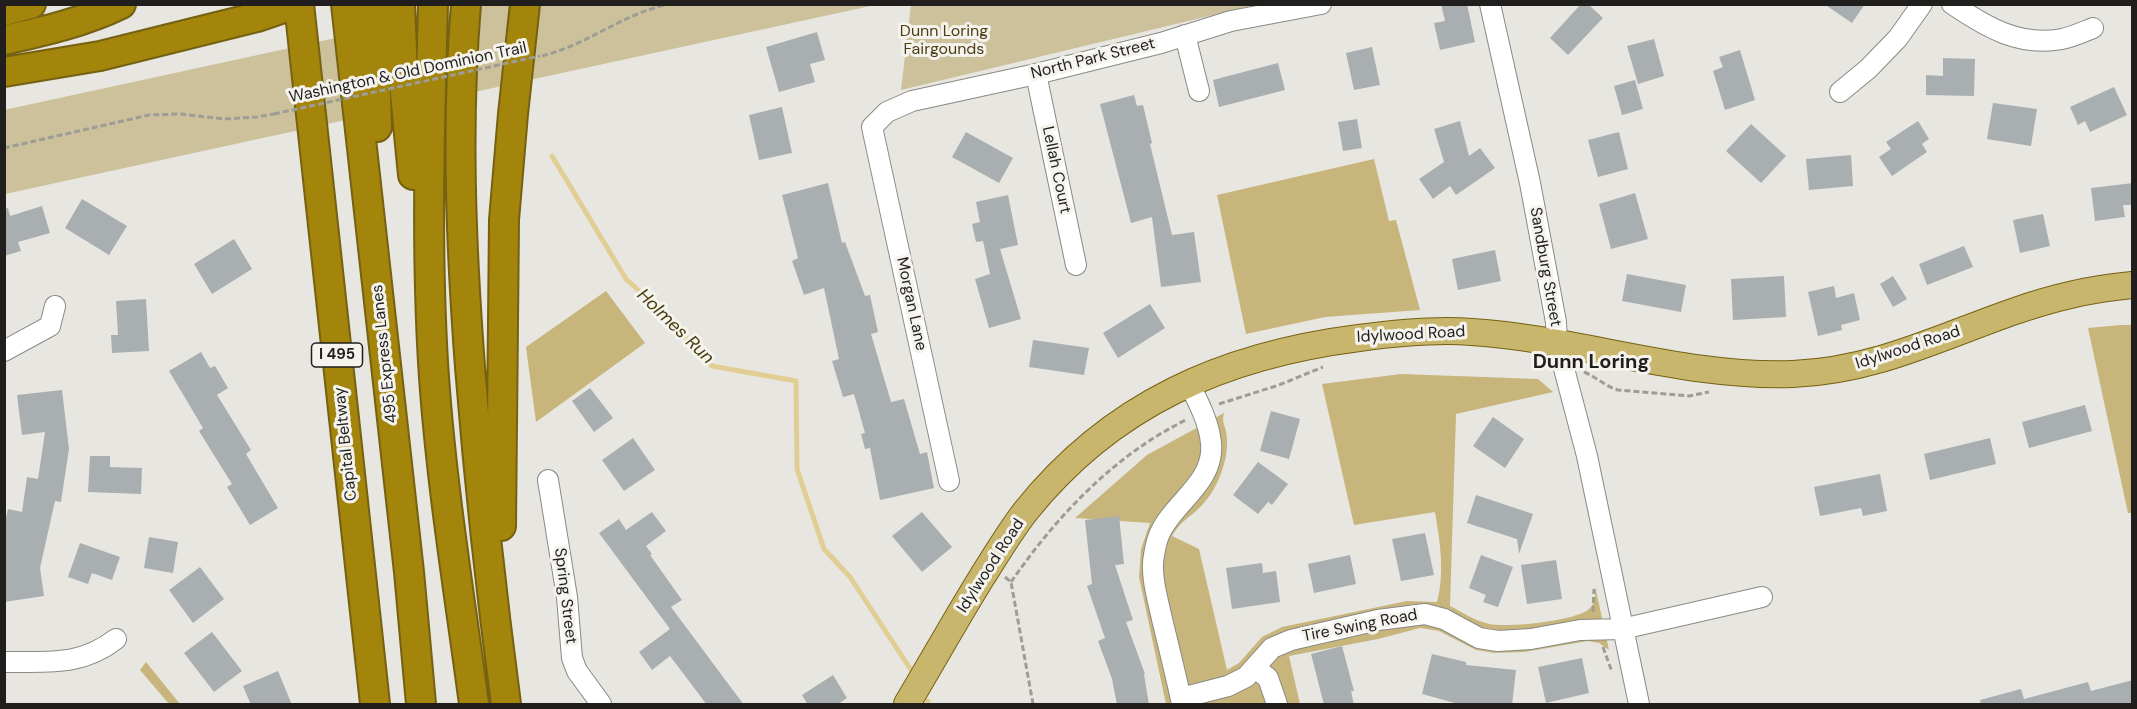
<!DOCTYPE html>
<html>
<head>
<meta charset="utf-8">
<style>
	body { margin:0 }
	#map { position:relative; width:2137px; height:709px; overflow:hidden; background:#e8e6e0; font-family:"DM Sans",sans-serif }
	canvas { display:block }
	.frame { position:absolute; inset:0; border:6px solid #201f1d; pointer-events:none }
</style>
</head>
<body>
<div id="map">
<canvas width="2137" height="709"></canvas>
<div class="frame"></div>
</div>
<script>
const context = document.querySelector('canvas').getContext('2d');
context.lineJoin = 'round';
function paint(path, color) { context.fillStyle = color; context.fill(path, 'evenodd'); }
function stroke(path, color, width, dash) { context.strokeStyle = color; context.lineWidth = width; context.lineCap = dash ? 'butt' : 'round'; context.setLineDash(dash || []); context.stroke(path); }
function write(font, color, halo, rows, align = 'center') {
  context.font = font + ' "DM Sans",sans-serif'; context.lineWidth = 6; context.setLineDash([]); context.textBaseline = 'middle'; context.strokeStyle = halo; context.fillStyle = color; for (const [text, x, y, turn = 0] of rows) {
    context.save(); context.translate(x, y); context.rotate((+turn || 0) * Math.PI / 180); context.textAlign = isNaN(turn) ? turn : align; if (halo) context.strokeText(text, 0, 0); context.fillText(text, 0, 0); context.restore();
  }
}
const green = new Path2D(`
	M488 5H875L5 194 4 110Z
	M911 5V4L1255 5 901 90Z`);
const forest = new Path2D(`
	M1374 159 1389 221 1396 220 1420 310 1325 317 1246 334 1217 195Z
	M606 291 645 343 536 422 526 347Z
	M2121 325H2132V513H2128L2088 328Z
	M1401 374 1538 379 1553 392 1456 414 1450 606C1462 612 1475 621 1489 624 1506 628 1579 621 1590 608 1596 602 1595 594 1595 586L1609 650 1599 643 1588 641 1524 652 1494 653 1476 650 1439 631 1420 628 1378 639 1289 656 1300 704H1166L1139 577 1141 549 1150 523 1075 518 1147 455 1224 413C1222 421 1224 424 1226 431 1228 442 1227 455 1224 464 1219 483 1209 500 1195 512 1185 520 1178 525 1172 536L1199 549 1227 670 1239 663 1262 637 1282 627 1407 601 1437 602C1445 572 1440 542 1435 512L1354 525 1322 384Z
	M146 662 180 704H169L140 670Z`);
const stream = new Path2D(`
	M552 156 626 279 661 311 712 366 796 381 797 469 824 549 850 577 913 673
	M927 704 928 701`);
const building = new Path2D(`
	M1441 4H1467L1475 42 1440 50 1434 23 1445 21Z
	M1581 4H1588L1603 18 1568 55 1550 38Z
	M1824 4H1865L1852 23Z
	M817 32 825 60 810 64 815 82 779 92 766 47Z
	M1654 39 1664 76 1638 84 1627 46Z
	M1372 47 1380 85 1354 90 1346 53Z
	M1740 50 1755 100 1725 110 1713 71 1723 67 1719 57Z
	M1943 58 1975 59 1974 96 1926 95V75L1943 76Z
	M1278 63 1285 90 1219 107 1213 80Z
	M1635 80 1643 109 1622 115 1614 86Z
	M2114 87 2127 115 2090 132 2085 121 2078 125 2070 107Z
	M1134 95 1137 106 1143 105 1152 143 1150 144 1172 235 1194 232 1201 282 1161 287 1152 217 1131 223 1100 104Z
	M1993 103 2037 109 2031 146 1987 139Z
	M782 107 792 153 759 160 749 115Z
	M1357 119 1362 148 1343 151 1338 122Z
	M1460 121 1469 156 1480 148 1495 168 1456 195 1450 186 1433 199 1419 179 1444 162 1434 129Z
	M1918 121 1929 139 1922 144 1927 152 1892 176 1879 157 1891 149 1886 142Z
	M1751 124 1786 156 1761 183 1726 151Z
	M966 132 1013 158 999 183 952 157Z
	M1619 132 1628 169 1598 177 1588 140Z
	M1851 155 1853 186 1809 190 1806 159Z
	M828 183 842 243 845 242 865 296 870 295 878 332 871 334 891 402 904 399 920 454 927 452 934 488 880 500 870 448 865 449 861 434 865 433 854 394 843 397 832 361 839 359 824 288 804 295 792 261 798 258 782 195Z
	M2133 183V205H2123L2125 217 2095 221 2091 188Z
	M1635 193 1648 239 1611 249 1599 204Z
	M1008 195 1018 245 1000 249 1021 319 989 328 975 279 990 274 983 241 976 242 972 224 980 222 976 202Z
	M82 199 127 226 109 255 65 228Z
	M42 206 50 233 18 242 21 251 4 256V209L8 208 10 216Z
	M2043 214 2050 246 2020 253 2013 220Z
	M234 239 252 269 212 294 194 264Z
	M1964 246 1973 267 1927 285 1919 264Z
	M1495 250 1501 281 1458 290 1452 259Z
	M1627 274 1686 285 1681 312 1622 301Z
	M1784 276 1786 317 1733 320 1731 279Z
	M1893 276 1907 299 1893 307 1880 284Z
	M1834 286 1836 298 1854 293 1860 320 1841 325 1842 330 1818 336 1808 292Z
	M146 299 149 351 112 353 111 335H118L116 301Z
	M1150 304 1165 328 1118 358 1103 333Z
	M1033 340 1089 348 1084 375 1029 367Z
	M201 352 210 368 215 366 228 388 217 395 251 450 246 454 278 508 250 525 227 487 232 484 199 431 203 428 169 371Z
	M590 388 613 418 594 432 572 401Z
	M62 390 69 449 61 502 55 501 40 568 44 596 4 602V526L8 509 22 512 27 477 38 479 45 432 22 435 17 395Z
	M2085 405 2092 431 2029 448 2022 422Z
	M1271 411 1300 419 1289 459 1260 451Z
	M1493 417 1524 439 1505 468 1473 446Z
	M633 438 655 470 624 491 602 460Z
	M1990 438 1996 464 1930 480 1924 454Z
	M90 456H110V467L142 468 141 494 88 492Z
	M1258 462 1288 484 1272 505 1268 502 1258 514 1233 495Z
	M1880 474 1887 511 1863 516 1861 508 1820 516 1814 487Z
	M1476 495 1533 514 1519 554 1517 539 1467 523Z
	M652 512 666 531 646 546 652 554 650 555 682 600 671 607 744 705H707L670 656 652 670 639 652 670 629 599 533 619 519 626 530Z
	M922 512 952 547 922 572 892 536Z
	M1119 516 1124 564 1115 565 1133 620 1126 622 1145 674H1144L1149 705H1117L1112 679 1098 641 1105 638 1087 586 1092 584 1085 520Z
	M1425 533 1434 575 1401 581 1392 539Z
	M149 537 178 542 173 573 144 568Z
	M80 543 120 557 112 580 92 573 88 584 68 577Z
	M1350 555 1356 584 1314 593 1308 564Z
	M1481 555 1513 567 1498 607 1483 602 1486 595 1469 588Z
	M1556 560 1562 599 1527 604 1521 565Z
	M1262 563 1263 573 1276 571 1280 602 1232 609 1226 568Z
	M200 567 224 599 193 623 169 590Z
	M212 632 242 671 214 692 184 653Z
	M1342 646 1354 691H1351L1354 705H1324L1311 654Z
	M1432 654 1466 662V665L1516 670 1512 705H1462L1422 694Z
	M1582 658 1589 693 1546 703 1538 667Z
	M278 671 292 705H251L243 686Z
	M833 675 847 698 837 705H808L802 695Z
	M2133 680V705H1981L1980 700 2021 689 2024 699 2088 682 2091 691Z`);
const path = new Path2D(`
	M542 56C589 44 622 14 669 4
	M4 148 149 115 181 114 224 119 257 117 274 114
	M1584 372C1596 377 1605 386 1618 390L1689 396 1709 392
	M1219 404 1279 385 1323 367
	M1005 577 1011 582 1033 704
	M1011 582C1056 517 1114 455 1186 420
	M1593 612 1594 589
	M1603 647 1612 672`);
const minor = new Path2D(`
	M1490 4 1530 183 1556 322 1557 342 1587 456 1639 704
	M1952 4C1986 27 2019 47 2062 39 2072 37 2083 32 2093 28
	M1185 35 1199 91
	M1036 74 1076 265
	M1840 92 1868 69 1898 38 1922 4
	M4 351 50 326 55 306
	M548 480 567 597 572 658 577 671 601 704
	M949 481 872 127 887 112 912 101 1036 74 1161 43 1231 21 1321 4
	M4 662C47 661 80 667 116 639
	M1255 668 1268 678 1277 704
	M1181 698 1228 686 1246 677 1272 648 1291 640 1378 620 1425 614 1444 619 1479 638 1498 641 1531 639 1580 630 1622 629 1762 597
	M1182 704C1176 676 1169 648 1162 619 1158 600 1150 575 1154 555 1155 549 1157 539 1160 533 1174 502 1215 482 1211 443 1209 422 1198 402 1189 383`);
const major = new Path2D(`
	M907 704C932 662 956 619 982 577 996 555 1009 533 1025 512 1111 404 1224 355 1359 338 1396 333 1435 329 1472 332 1580 339 1685 378 1793 374 1896 370 1974 317 2070 295 2090 290 2112 287 2132 285`);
const highway = new Path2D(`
	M299 4 375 704
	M346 4 409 572 421 704
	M373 4 377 127
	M400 4 403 73 413 175
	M433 4C430 124 426 243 433 362 440 477 459 591 474 704
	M466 4C456 125 461 246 470 367 479 480 491 592 506 704
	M4 11 31 4
	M4 40C45 31 84 22 121 4
	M4 72 100 56 257 17 295 4
	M501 526 504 220 513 114 525 4`);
const pathBridge = new Path2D(`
	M274 114 540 56`);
const shields = [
	[337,355,51]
];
const shieldNames = [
	["I 495",337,355]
];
const parkNames = [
	["Dunn Loring",944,32],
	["Fairgounds",944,50]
];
const streetNames = [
	["North Park Street",1093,59,-14],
	["Washington & Old Dominion Trail",408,73,-12],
	["Lellah Court",1056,170,78],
	["Sandburg Street",1545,267,80],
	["Morgan Lane",911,304,78],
	["Idylwood Road",1411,335,-3],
	["Idylwood Road",1908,348,-18],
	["495 Express Lanes",385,354,-96],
	["Capital Beltway",346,444,-96],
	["Idylwood Road",991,566,-57],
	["Spring Street",565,596,83],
	["Tire Swing Road",1360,626,-11]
];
const waterNames = [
	["Holmes Run",675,327,44]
];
const quarterNames = [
	["Dunn Loring",1591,363]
];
paint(green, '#cdc19b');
paint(forest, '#c7b57b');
stroke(stream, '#e1ce94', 5);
paint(building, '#a9afb1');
stroke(minor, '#8a8984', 22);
stroke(major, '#756111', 28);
stroke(highway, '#756111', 32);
stroke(path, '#9d9c97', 3, [6, 3]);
stroke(minor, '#fff', 20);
stroke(major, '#c8b66d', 26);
stroke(highway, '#a3850b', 28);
stroke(pathBridge, '#9d9c97', 3, [6, 3]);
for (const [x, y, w] of shields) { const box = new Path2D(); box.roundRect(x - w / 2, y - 12, w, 24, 4.5); context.fillStyle = '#f5f3ee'; context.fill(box); stroke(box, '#201f1d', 1.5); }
write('bold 15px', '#201f1d', null, shieldNames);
write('16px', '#4c3e10', '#f5f3ee', parkNames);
write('16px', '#201f1d', '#f5f3ee', streetNames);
write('italic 18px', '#473a0a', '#f5f3ee', waterNames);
write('bold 20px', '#201f1d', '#f5f3ee', quarterNames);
</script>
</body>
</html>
